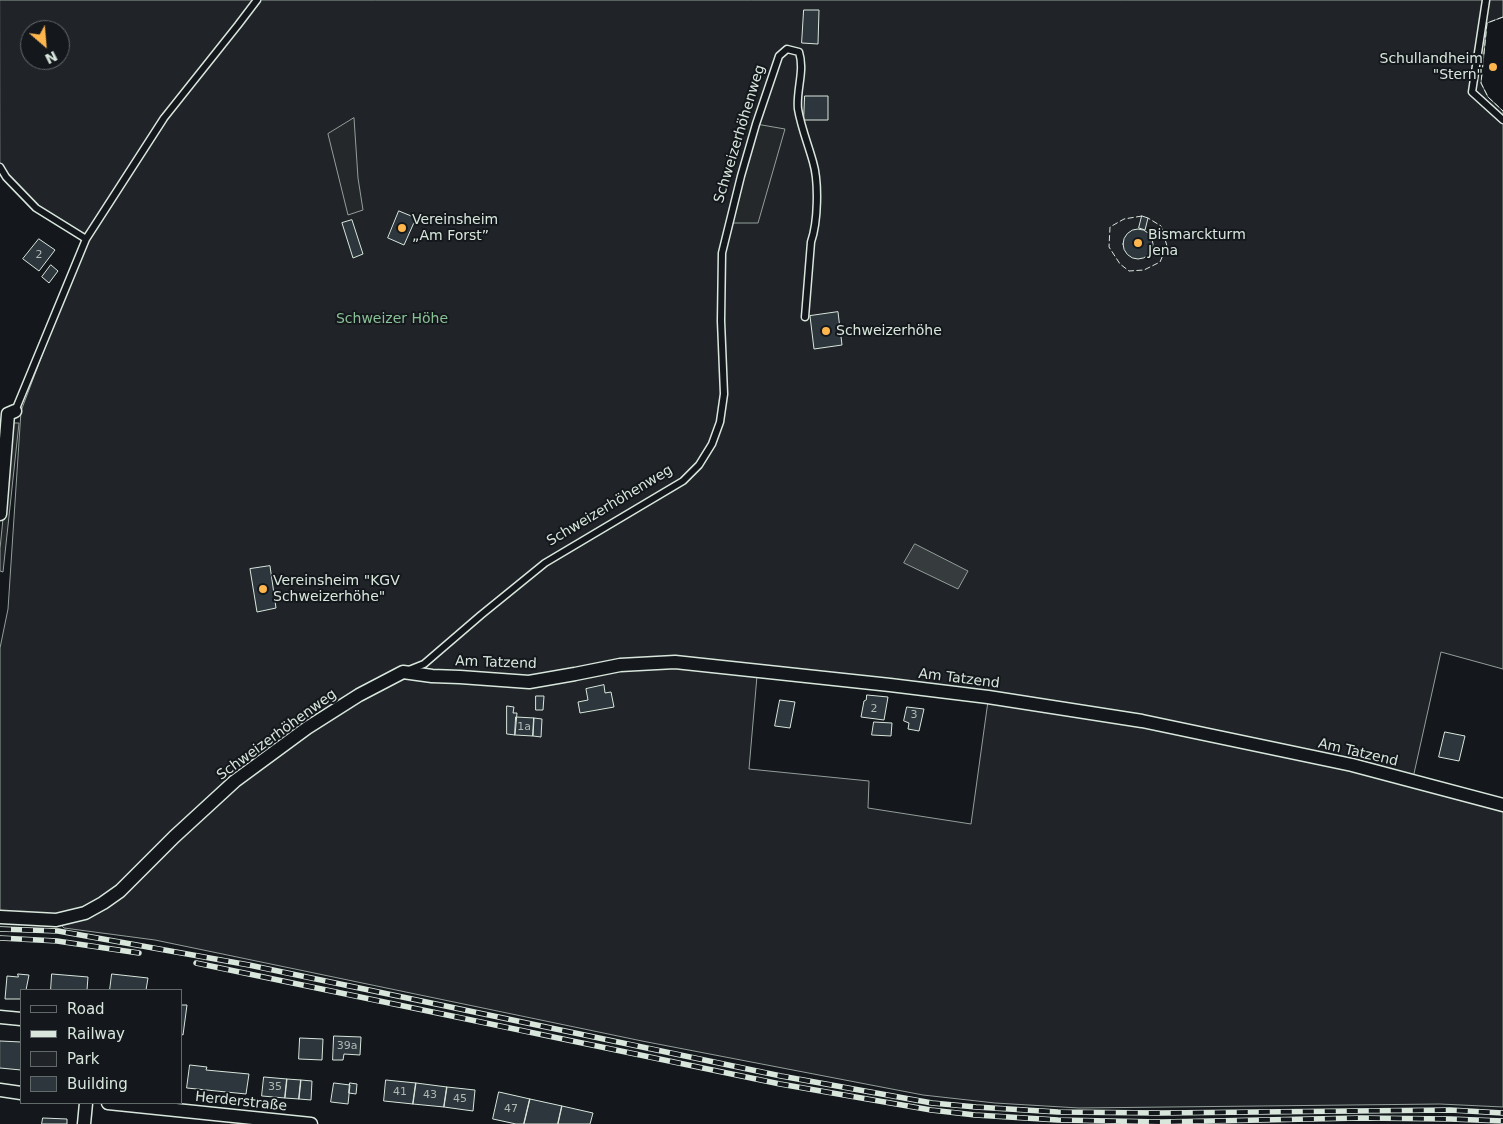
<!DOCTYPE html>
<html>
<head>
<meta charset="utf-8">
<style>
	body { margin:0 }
	#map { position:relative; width:1503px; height:1124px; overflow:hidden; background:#14181c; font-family:"DejaVu Sans",sans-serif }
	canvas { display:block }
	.legend { position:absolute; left:20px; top:989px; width:162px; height:115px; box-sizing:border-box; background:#14181c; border:1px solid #626a69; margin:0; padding:6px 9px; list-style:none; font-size:15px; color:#d8e6dc }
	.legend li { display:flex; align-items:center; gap:10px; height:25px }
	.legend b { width:25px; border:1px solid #626a69 }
	.north { position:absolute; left:20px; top:20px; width:50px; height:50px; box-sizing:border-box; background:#14181c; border:1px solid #626a69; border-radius:50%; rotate:153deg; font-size:14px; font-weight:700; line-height:20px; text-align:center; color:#d8e6dc }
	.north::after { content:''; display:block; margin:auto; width:18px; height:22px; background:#ffb74d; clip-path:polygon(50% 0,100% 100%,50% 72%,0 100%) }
</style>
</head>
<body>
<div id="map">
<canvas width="1503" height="1124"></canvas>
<ul class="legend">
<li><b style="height:6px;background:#14181c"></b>Road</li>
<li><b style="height:6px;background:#d8e6dc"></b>Railway</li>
<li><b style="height:14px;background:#202428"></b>Park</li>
<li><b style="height:14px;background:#2c363c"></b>Building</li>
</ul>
<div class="north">N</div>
</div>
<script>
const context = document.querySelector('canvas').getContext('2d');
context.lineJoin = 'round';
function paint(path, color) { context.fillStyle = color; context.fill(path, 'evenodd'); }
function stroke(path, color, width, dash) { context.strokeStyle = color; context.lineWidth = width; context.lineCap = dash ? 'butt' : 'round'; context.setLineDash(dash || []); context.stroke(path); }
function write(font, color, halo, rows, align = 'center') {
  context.font = font + ' "DejaVu Sans",sans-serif'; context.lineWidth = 4; context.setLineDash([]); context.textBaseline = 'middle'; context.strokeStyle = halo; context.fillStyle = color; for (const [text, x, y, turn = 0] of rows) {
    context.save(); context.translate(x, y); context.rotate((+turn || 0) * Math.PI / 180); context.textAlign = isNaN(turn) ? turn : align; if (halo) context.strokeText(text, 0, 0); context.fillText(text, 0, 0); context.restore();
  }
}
const green = new Path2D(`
	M0 0H1503V17L1487 23 1481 83 1488 97 1503 111V669L1441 652 1413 778 1356 762 1142 717 990 693 674 658 621 660 620 671 674 667 757 676 749 769 869 781 868 808 971 824 988 701 1138 725 1352 769 1503 809V1107L1440 1104 1079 1108 995 1103 923 1095 642 1041 155 940 64 928 56 920 0 917V648L8 609 21 411 86 239 36 208 6 177 0 167ZM30 30H60V60H30Z`);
const parking = new Path2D(`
	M354 118 358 178 363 210 348 215 328 134Z
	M756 124 785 129 758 223H729Z
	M13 423H19L3 572 0 571V549Z`);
const water = new Path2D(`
	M915 544 968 571 958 589 904 563Z`);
const building = new Path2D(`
	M804 10H819L818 44 802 43Z
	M805 96H828V120H804Z
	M399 211 416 218 404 245 388 238Z
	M1142 216 1148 218 1145 230 1139 228Z
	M352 220 363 254 353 258 342 223Z
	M1123 244a15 15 0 1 1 30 0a15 15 0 1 1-30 0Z
	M39 239 55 250 39 271 23 259Z
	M51 265 58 271 49 283 42 277Z
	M838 312 842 345 814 349 810 316Z
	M270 566 276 608 257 612 250 569Z
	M604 685 605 693 611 692 614 707 580 713 578 702 588 700 586 689Z
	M867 695 888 697 884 720 861 717 864 701 866 700Z
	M536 696H544L543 710H536Z
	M780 700 795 702 790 728 775 726Z
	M507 706 514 707 513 713H517L515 735 507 734Z
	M907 707 924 709 919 731 908 729 909 723 904 721Z
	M516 717 534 718 533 736 515 735Z
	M534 718 542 719 541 737 533 736Z
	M874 722 892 723 891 736 872 735Z
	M1445 732 1465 736 1459 761 1439 757Z
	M18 974 29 975 26 990H21V999H5L7 976 18 977Z
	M52 974 88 977 87 990H51Z
	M112 974 148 978 146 990H110Z
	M181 1005H187L183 1035 181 1034Z
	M334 1036 361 1037 360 1055 344 1054 343 1060H333Z
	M300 1038 323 1039 322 1060 299 1059Z
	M0 1041 21 1042V1070L0 1068Z
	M190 1065 207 1067 206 1070 249 1074 246 1094 187 1088Z
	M264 1077 287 1079 285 1098 262 1096Z
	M287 1079 301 1080 299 1099 285 1098Z
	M301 1080 312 1081 311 1100 299 1099Z
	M386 1080 416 1083 413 1104 384 1101Z
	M334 1083 350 1085 348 1104 331 1102Z
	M350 1083 357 1084 356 1094 349 1093Z
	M416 1083 447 1087 444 1107 413 1104Z
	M447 1087 475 1090 473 1111 444 1107Z
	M499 1092 530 1099 524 1124H516L493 1119Z
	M530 1099 562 1106 558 1124H524Z
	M562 1106 593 1113 590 1124H558Z
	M43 1118 67 1119V1124H42Z`);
const service = new Path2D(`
	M1486 0 1472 92 1503 120
	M0 167 6 177 36 208 86 239
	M15 411 86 239 164 118 238 25 257 0
	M409 670 424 664 481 615 545 563 683 481 699 465 712 444 720 422 724 394 721 321 722 253 741 176 756 124 779 56 787 49 799 52C805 71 796 90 798 109 801 127 808 144 813 162 819 182 818 222 811 242L805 317`);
const minor = new Path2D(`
	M0 514 8 414 15 411
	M0 917 56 920 85 913 103 903 120 891 174 837 235 781 307 728 359 695 403 672 432 676 460 677 529 682 575 674 620 665 675 662 890 685 988 697 1142 721 1352 765 1503 805
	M0 1017 21 1019
	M0 1090 21 1093
	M108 1103 311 1124
	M84 1124 86 1103`);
const rail = new Path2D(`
	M0 929 58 931 249 965 781 1076 932 1103 976 1107 1058 1112 1160 1113 1450 1110 1503 1113
	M0 938 57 941 139 953
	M196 963 780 1084 931 1110 975 1115 1058 1120 1161 1122 1361 1118 1450 1119 1503 1121`);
const fence = new Path2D(`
	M1503 17 1487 23 1481 83 1488 97 1503 111
	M1142 216 1124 219 1110 227 1109 247 1120 264 1129 271 1144 270 1160 262 1167 246 1161 226 1148 218`);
const markers = [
	[1493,67,5,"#ffb74d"],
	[402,228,5,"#ffb74d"],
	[1138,243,5,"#ffb74d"],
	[826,331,5,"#ffb74d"],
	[263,589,5,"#ffb74d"]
];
const numberNames = [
	["2",39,255],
	["2",874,709],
	["3",914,715],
	["1a",524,727],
	["39a",347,1046],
	["35",275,1087],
	["41",400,1092],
	["43",430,1095],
	["45",460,1099],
	["47",511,1109]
];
const poiNames = [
	["Schullandheim",1483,59,"right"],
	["\"Stern\"",1483,75,"right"],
	["Vereinsheim",412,220],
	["„Am Forst”",412,236],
	["Bismarckturm",1148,235],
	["Jena",1148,251],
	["Schweizerhöhe",836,331],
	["Vereinsheim \"KGV",273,581],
	["Schweizerhöhe\"",273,597]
];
const streetNames = [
	["Schweizerhöhenweg",740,134,-73],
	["Schweizerhöhenweg",610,506,-31],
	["Am Tatzend",496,663,2],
	["Am Tatzend",959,679,7],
	["Schweizerhöhenweg",277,735,-36],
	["Am Tatzend",1358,753,13],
	["Herderstraße",241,1102,6]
];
const parkNames = [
	["Schweizer Höhe",392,319]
];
paint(green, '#202428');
stroke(green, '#939e99', 1);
paint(parking, '#24282b');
stroke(parking, '#939e99', 1);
paint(water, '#363b3e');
stroke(water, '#939e99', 1);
paint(building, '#2c363c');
stroke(building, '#d8e6dc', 1);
stroke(service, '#d8e6dc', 9);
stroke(minor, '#d8e6dc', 15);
stroke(service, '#14181c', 6);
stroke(minor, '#14181c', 12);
stroke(rail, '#d8e6dc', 5.5);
stroke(rail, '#14181c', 4, [11]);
stroke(fence, '#d8e6dc', 1, [6, 2.5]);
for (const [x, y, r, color] of markers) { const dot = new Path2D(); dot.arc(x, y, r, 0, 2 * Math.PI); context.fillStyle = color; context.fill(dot); stroke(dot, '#14181c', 2); }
write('11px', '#adbab4', null, numberNames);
write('14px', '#d8e6dc', '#14181c', poiNames, 'left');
write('14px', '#d8e6dc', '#14181c', streetNames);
write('14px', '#8ac095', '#14181c', parkNames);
</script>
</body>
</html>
